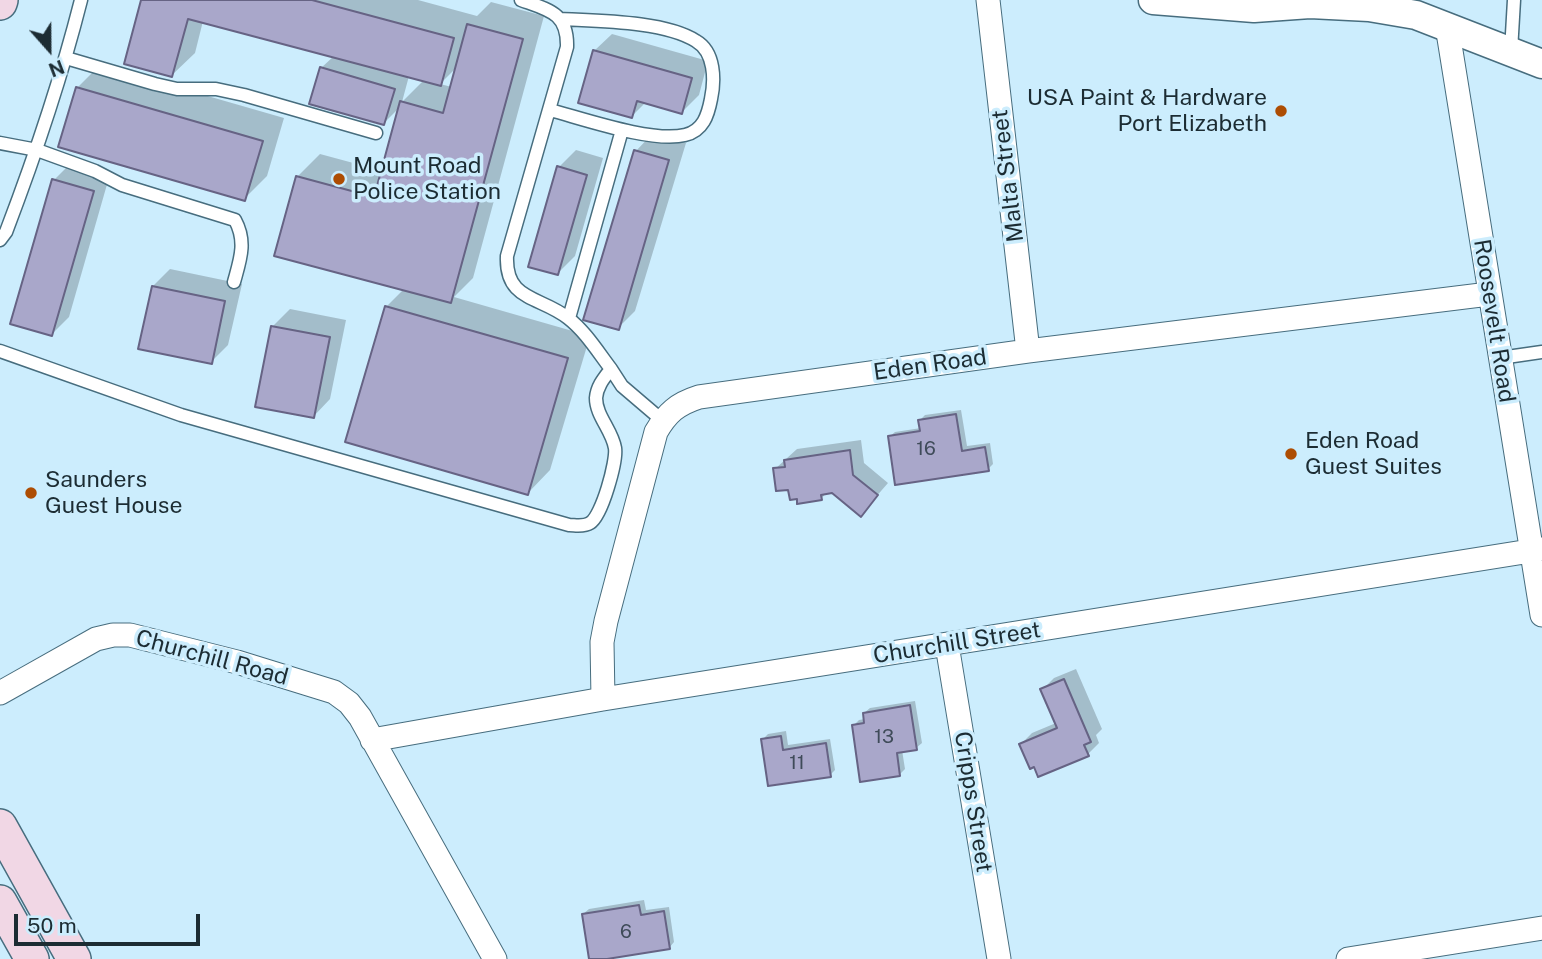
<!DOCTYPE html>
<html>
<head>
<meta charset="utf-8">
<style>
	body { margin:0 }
	#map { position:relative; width:1542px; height:959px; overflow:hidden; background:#ccedfd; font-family:"Public Sans",sans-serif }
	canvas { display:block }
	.north { position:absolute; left:14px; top:14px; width:70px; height:70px; -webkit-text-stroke:5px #ccedfd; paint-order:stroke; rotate:159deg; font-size:19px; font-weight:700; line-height:28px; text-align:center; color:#1c2c33 }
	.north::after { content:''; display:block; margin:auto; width:24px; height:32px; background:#1c2c33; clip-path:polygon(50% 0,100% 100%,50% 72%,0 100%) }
	.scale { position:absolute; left:14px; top:914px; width:186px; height:32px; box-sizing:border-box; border:4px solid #1c2c33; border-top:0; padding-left:9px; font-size:21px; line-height:24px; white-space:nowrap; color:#1c2c33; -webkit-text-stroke:5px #ccedfd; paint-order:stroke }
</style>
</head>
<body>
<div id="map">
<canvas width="1542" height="959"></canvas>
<div class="north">N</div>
<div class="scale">50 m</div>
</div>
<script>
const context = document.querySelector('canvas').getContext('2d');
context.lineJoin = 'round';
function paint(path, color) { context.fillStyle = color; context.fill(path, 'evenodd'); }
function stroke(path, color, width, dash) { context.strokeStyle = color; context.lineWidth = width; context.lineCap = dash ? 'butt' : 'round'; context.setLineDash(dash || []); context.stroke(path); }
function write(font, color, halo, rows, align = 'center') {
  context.font = font + ' "Public Sans",sans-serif'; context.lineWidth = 7; context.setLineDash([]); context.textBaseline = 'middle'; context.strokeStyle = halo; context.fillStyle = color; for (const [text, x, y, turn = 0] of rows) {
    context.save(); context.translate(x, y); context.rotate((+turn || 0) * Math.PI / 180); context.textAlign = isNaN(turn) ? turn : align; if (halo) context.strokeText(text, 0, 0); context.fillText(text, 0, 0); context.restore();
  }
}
const shadow = new Path2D(`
	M143 0H418L477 16 491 2 544 16 473 278 454 297 590 336 550 470 528 493 386 307 404 289 297 177 320 154 383 171 401 106 384 123 321 68 334 56 203 21 195 53 172 75ZM457 67 452 87 440 84ZM409 76 424 80 402 102Z
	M612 34 708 61 699 95 682 112 646 102 632 116 594 51Z
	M100 65 284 118 267 176 244 199 77 88Z
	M653 133 686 143 635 311 618 328 636 151Z
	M576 150 603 158 575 256 558 273 559 167Z
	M71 163 110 174 69 317 52 334 54 180Z
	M170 269 242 284 228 345 211 362 153 286Z
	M290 309 346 320 330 399 313 417 272 327Z
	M961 410 967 446 990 443 993 464 988 469 889 437 895 432 921 428 920 420 925 415Z
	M861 440 864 463 888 483 861 514 832 492H827L821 499 790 488 775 469 797 449Z
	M1076 669 1102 729 1096 735 1099 743 1088 754 1021 744 1032 733 1056 723 1042 690 1054 678Z
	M915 701 922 743 916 748 902 750 905 769 899 775 853 726 859 720 865 719 864 713 870 708Z
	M786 731 788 745 830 739 835 770 830 775 763 739 768 734Z
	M644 900 646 910 669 907 674 942 669 948 590 959 583 914 589 909Z`);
const building = new Path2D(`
	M141 0H312L454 38 441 86 188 19 172 77 124 64Z
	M467 24 523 39 451 303 274 256 296 176 374 197 400 101 443 113Z
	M593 50 692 78 682 114 637 101 632 118 578 103Z
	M320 67 395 89 384 125 309 104Z
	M76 87 263 141 245 201 58 147Z
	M634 150 669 160 619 330 583 320Z
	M557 166 587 175 558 275 528 267Z
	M52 179 94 191 52 336 10 324Z
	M152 286 225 301 212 364 138 349Z
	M385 306 568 358 528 495 345 442Z
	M271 326 330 337 314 418 255 407Z
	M956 414 962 451 985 447 989 471 895 485 888 436 920 431 918 420Z
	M850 450 853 475 878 495 861 517 832 493 821 495 822 500 797 504V499L790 500 788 490 776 491 773 468 785 467 784 460Z
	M1064 679 1091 742 1084 745 1089 756 1038 777 1034 767 1030 769 1019 744 1057 728 1040 689Z
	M910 705 917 750 897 753 900 776 860 782 852 725 864 723 863 713Z
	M781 736 783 750 826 743 831 777 768 786 761 739Z
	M639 905 641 915 664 911 670 949 607 959H589L582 914Z`);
const service = new Path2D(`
	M1511 51 1514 0
	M66 58 155 84 177 89H216L244 95 376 133
	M550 110C584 119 653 143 685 135 703 131 708 115 711 99 715 80 715 52 696 41 665 21 597 21 561 19
	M0 143 37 150 95 171 122 185 235 220C247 242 240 260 234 282
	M0 240 6 232C35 156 61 79 81 0
	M569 318 622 130
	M0 351 181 415 569 525C575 525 584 527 590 523 602 516 617 461 615 448 612 430 596 416 596 398 597 386 604 378 611 369 598 352 585 331 568 318 540 296 505 301 507 256L567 47C568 13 549 10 521 0
	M1500 358 1542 352
	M611 369 622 386 663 421`);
const minor = new Path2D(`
	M988 0 1028 351
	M1447 26 1542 615
	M947 645 999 959
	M0 693 96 639 113 635H130L237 662 334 692 349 703 360 717 495 959
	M603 699 602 642 606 621 656 432C667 413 677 404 699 397L1028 351 1489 294
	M372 740 603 699 1542 549
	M1348 959 1542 928`);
const tertiary = new Path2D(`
	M1153 0 1254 8 1310 4 1369 7 1416 15 1542 64`);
const secondary = new Path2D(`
	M0 3 1 0
	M0 826 74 959
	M0 902 32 959`);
const markers = [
	[1281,111,7,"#ad4d03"],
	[339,179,7,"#ad4d03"],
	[1291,454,7,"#ad4d03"],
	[31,493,7,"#ad4d03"]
];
const numberNames = [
	["16",926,449],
	["13",884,737],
	["11",797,763],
	["6",626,932]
];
const poiNames = [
	["USA Paint & Hardware",1267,98,"right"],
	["Port Elizabeth",1267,124,"right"],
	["Mount Road",353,166],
	["Police Station",353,192],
	["Eden Road",1305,441],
	["Guest Suites",1305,467],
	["Saunders",45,480],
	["Guest House",45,506]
];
const streetNames = [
	["Malta Street",1008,176,-97],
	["Roosevelt Road",1494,321,81],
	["Eden Road",930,365,-8],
	["Churchill Street",957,643,-9],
	["Churchill Road",212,658,15],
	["Cripps Street",973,802,81]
];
paint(shadow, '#0003');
paint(building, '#a9a7ca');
stroke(building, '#666384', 2);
stroke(service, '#476d7e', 15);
stroke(minor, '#476d7e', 25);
stroke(tertiary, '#476d7e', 31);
stroke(secondary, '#476d7e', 36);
stroke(service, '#fff', 12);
stroke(minor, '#fff', 23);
stroke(tertiary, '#fff', 28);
stroke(secondary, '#f1d7e5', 33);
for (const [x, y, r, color] of markers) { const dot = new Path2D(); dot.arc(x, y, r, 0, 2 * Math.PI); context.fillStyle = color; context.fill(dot); stroke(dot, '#ccedfd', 2.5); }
write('19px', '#3f4b59', null, numberNames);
write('23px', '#1c2c33', '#ccedfd', poiNames, 'left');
write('23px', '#1c2c33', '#ccedfd', streetNames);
</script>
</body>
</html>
